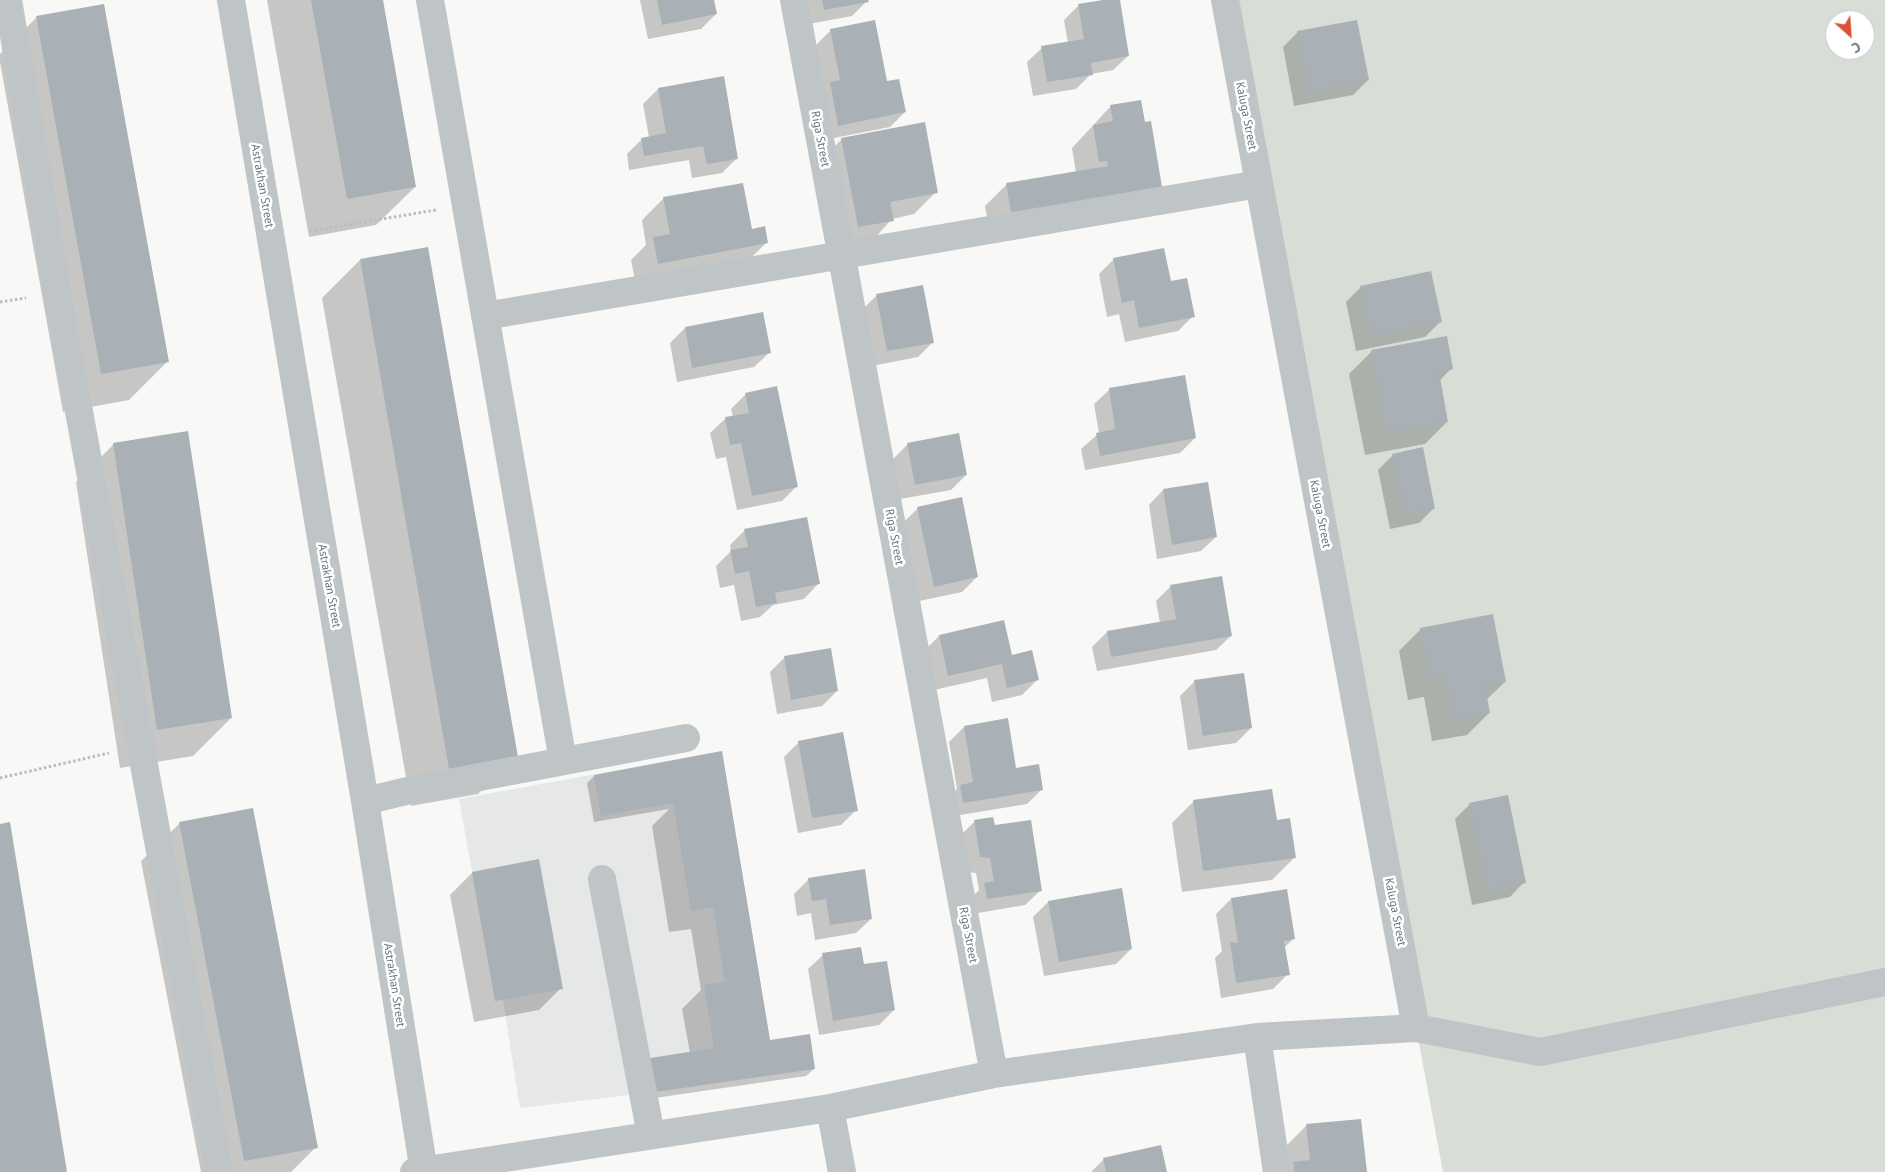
<!DOCTYPE html>
<html>
<head>
<meta charset="utf-8">
<style>
	body { margin:0 }
	#map { position:relative; width:1885px; height:1172px; overflow:hidden; background:#f8f8f6; font-family:"PT Sans",sans-serif }
	canvas { display:block }
	.north { position:absolute; left:1825px; top:10px; width:50px; height:50px; box-sizing:border-box; background:#fff; border:1px solid #c1c8cc; border-radius:50%; rotate:154deg; font-size:14px; font-weight:700; line-height:20px; text-align:center; color:#65757f }
	.north::after { content:''; display:block; margin:auto; width:18px; height:22px; background:#db5133; clip-path:polygon(50% 0,100% 100%,50% 72%,0 100%) }
</style>
</head>
<body>
<div id="map">
<canvas width="1885" height="1172"></canvas>
<div class="north">С</div>
</div>
<script>
const context = document.querySelector('canvas').getContext('2d');
context.lineJoin = 'round';
function paint(path, color) { context.fillStyle = color; context.fill(path, 'evenodd'); }
function stroke(path, color, width, dash) { context.strokeStyle = color; context.lineWidth = width; context.lineCap = dash ? 'butt' : 'round'; context.setLineDash(dash || []); context.stroke(path); }
function write(font, color, halo, rows, align = 'center') {
  context.font = font + ' "PT Sans",sans-serif'; context.lineWidth = 5; context.setLineDash([]); context.textBaseline = 'middle'; context.strokeStyle = halo; context.fillStyle = color; for (const [text, x, y, turn = 0] of rows) {
    context.save(); context.translate(x, y); context.rotate((+turn || 0) * Math.PI / 180); context.textAlign = isNaN(turn) ? turn : align; if (halo) context.strokeText(text, 0, 0); context.fillText(text, 0, 0); context.restore();
  }
}
const built = new Path2D(`
	M722 751 770 1040 650 1058 655 1092 520 1108 503 1000 495 1001 459 799Z`);
const green = new Path2D(`
	M1225 0H1885V1172H1443ZM1835 20H1865V50H1835Z`);
const shadow = new Path2D(`
	M267 0H381L415 187 376 225 309 237Z
	M640 0H713L716 14 701 29 648 39Z
	M805 0H867V1L852 16 809 24Z
	M1110 0H1118L1128 56 1113 70 1091 74 1076 89 1033 96 1027 62 1042 48 1068 43 1064 20 1079 5Z
	M37 17 167 362 129 400 63 412 0 62V54Z
	M831 30 886 82 905 112 890 127 824 140 816 45Z
	M1298 32 1368 80 1353 95 1294 106 1283 47Z
	M658 89 737 158 722 173 692 178 689 160 629 170 627 154 642 139 649 137 643 104Z
	M1111 106 1161 186 990 234 985 206 1007 184 1076 173 1072 148Z
	M842 139 936 192 914 214 892 219 871 242 836 248 820 161Z
	M664 198 751 230 767 242 745 264 636 285 631 260 646 245 642 220Z
	M1114 259 1170 282 1193 316 1178 331 1125 342 1119 314 1107 317 1099 274Z
	M360 260 517 756 478 794 411 806 322 298Z
	M1361 287 1440 322 1425 337 1356 351 1346 302Z
	M877 295 933 342 918 357 872 366 862 310Z
	M762 314 769 353 754 367 677 382 670 343 685 328Z
	M1446 338 1451 369 1439 381 1447 422 1425 444 1365 455 1349 374 1371 352Z
	M1184 376 1195 438 1180 453 1085 470 1081 449 1099 433 1094 404 1109 390Z
	M746 394 797 486 782 501 737 510 726 457 716 459 710 433 725 419 733 417 731 409Z
	M114 444 231 718 193 756 120 768 76 482Z
	M908 444 966 475 951 490 900 499 893 459Z
	M1393 455 1434 508 1419 523 1390 529 1378 470Z
	M1163 490 1216 537 1201 551 1157 559 1149 505Z
	M918 508 977 577 962 592 919 601 903 523Z
	M745 530 818 584 804 599 773 605 760 617 741 621 734 585 720 588 716 566 731 551 730 545Z
	M1171 586 1231 636 1216 650 1097 671 1092 647 1107 632 1160 623 1156 601Z
	M1421 629 1505 682 1486 700 1489 713 1467 735 1432 741 1424 697 1408 700 1399 651Z
	M939 636 1011 656 1037 680 1022 695 992 702 987 678 934 690 924 651Z
	M784 658 837 691 822 706 777 714 770 672Z
	M1195 681 1251 728 1236 743 1188 750 1180 696Z
	M964 727 1015 769 1042 789 1027 804 948 817 945 801 957 789 949 742Z
	M799 742 856 810 841 825 798 833 784 757Z
	M721 752 768 1040 814 1069 806 1076 648 1099 690 1053 682 1009 701 990 691 929 669 932 652 826 669 809 594 822 587 783 594 776Z
	M1194 801 1276 822 1294 858 1272 880 1182 892 1172 823Z
	M1470 804 1524 882 1510 897 1472 905 1455 819Z
	M975 821 994 827 1040 891 1025 905 972 914 970 899 979 890 976 873 966 872 960 836Z
	M180 823 316 1147 291 1172H201L141 861Z
	M472 873 561 988 539 1010 474 1022 450 895Z
	M809 879 871 919 856 933 815 940 811 913 797 916 794 894Z
	M1121 889 1131 949 1116 964 1044 976 1033 917 1048 902Z
	M1231 899 1293 939 1284 948 1288 974 1273 989 1221 998 1215 958 1222 951 1216 914Z
	M823 955 863 966 894 1010 879 1025 819 1035 808 969Z
	M1307 1125 1366 1172H1284L1285 1147Z
	M1104 1159 1166 1172H1091Z`);
const building = new Path2D(`
	M311 0H383L416 187 347 199Z
	M657 0H714L717 14 662 25Z
	M822 0H868L869 2 824 10Z
	M1103 0H1120L1129 56 1091 63 1093 75 1047 82 1041 46 1084 39 1078 4Z
	M104 4 169 362 101 374 36 16Z
	M875 20 887 81 899 79 906 112 838 126 830 82 840 80 830 29Z
	M1357 20 1369 80 1309 92 1297 31Z
	M724 76 738 159 707 164 703 146 644 156 641 138 666 133 658 88Z
	M1141 100 1145 122 1151 121 1162 187 1011 213 1006 183 1108 166 1107 161 1099 162 1093 125 1113 121 1110 105Z
	M925 122 938 193 890 202 894 221 858 227 841 138Z
	M743 183 752 229 765 226 768 243 658 264 653 237 670 234 663 197Z
	M428 247 518 757 449 769 360 259Z
	M1164 248 1171 281 1187 278 1195 317 1139 328 1134 300 1122 303 1113 258Z
	M1431 271 1442 322 1371 337 1360 286Z
	M923 285 934 343 887 351 876 294Z
	M763 312 771 353 692 368 685 327Z
	M1447 336 1453 369 1439 372 1448 422 1386 434 1371 350Z
	M1185 375 1196 438 1100 456 1096 433 1115 429 1109 388Z
	M777 386 798 487 752 496 741 443 730 445 725 417 749 413 745 393Z
	M188 431 232 718 157 730 113 443Z
	M959 433 967 475 915 485 907 443Z
	M1423 447 1435 509 1405 515 1392 454Z
	M1208 482 1217 537 1172 545 1163 489Z
	M962 497 978 577 934 587 917 507Z
	M807 517 820 584 775 593 777 603 756 607 749 571 735 574 730 550 748 547 744 529Z
	M1222 576 1232 636 1111 657 1107 631 1176 619 1170 585Z
	M1493 614 1506 682 1485 686 1490 713 1454 720 1445 676 1430 679 1420 628Z
	M1004 620 1012 655 1032 650 1039 680 1007 688 1002 664 948 676 939 635Z
	M831 648 838 691 791 700 784 656Z
	M1244 673 1252 728 1203 736 1194 680Z
	M1008 718 1016 768 1039 764 1043 790 963 803 960 785 973 782 964 726Z
	M843 732 858 811 812 818 798 741Z
	M722 751 770 1040 810 1034 815 1069 655 1092 650 1058 714 1048 704 985 725 982 713 907 691 911 673 803 601 816 594 775Z
	M1272 789 1277 820 1290 818 1296 858 1203 871 1193 800Z
	M1508 795 1526 883 1487 891 1469 803Z
	M253 808 318 1148 244 1161 179 822Z
	M993 817 995 825 1031 820 1042 891 987 899 984 883 994 881 990 858 980 857 974 820Z
	M10 822 67 1172H0V824Z
	M539 859 563 989 495 1001 472 872Z
	M865 869 872 919 830 925 826 899 812 901 808 878Z
	M1122 888 1132 949 1059 962 1048 901Z
	M1287 889 1295 939 1284 941 1290 975 1236 983 1230 942 1238 943 1231 898Z
	M861 947 864 964 887 961 895 1010 833 1021 822 953Z
	M1361 1119 1367 1172H1294L1293 1162 1310 1160 1306 1124Z
	M1161 1145 1167 1172H1106L1103 1158Z`);
const path = new Path2D(`
	M310 231 436 210
	M0 302 26 298
	M0 778 109 753`);
const minor = new Path2D(`
	M8 0 57 292 219 1172
	M231 0 365 801 424 1172
	M430 0 563 761
	M794 0 994 1074
	M1225 0 1416 1028
	M485 316 1259 184
	M365 801 411 790 686 738
	M602 879 651 1135
	M1257 1037 1277 1172
	M830 1108 842 1172
	M414 1172 830 1108 994 1074 1257 1037 1416 1028 1540 1052 1885 982`);
const streetNames = [
	["Kaluga Street",1246,116,79],
	["Riga Street",820,139,79],
	["Astrakhan Street",262,186,80],
	["Kaluga Street",1320,514,79],
	["Riga Street",894,537,79],
	["Astrakhan Street",329,586,80],
	["Kaluga Street",1395,912,79],
	["Riga Street",968,935,79],
	["Astrakhan Street",394,985,81]
];
paint(built, '#e6e7e7');
paint(green, '#d8ddd5');
paint(shadow, '#0003');
paint(building, '#a9b1b6');
stroke(path, '#babdbf', 3, [2.5, 2.5]);
stroke(minor, '#bfc4c7', 28);
write('12px', '#65757f', '#fff', streetNames);
</script>
</body>
</html>
